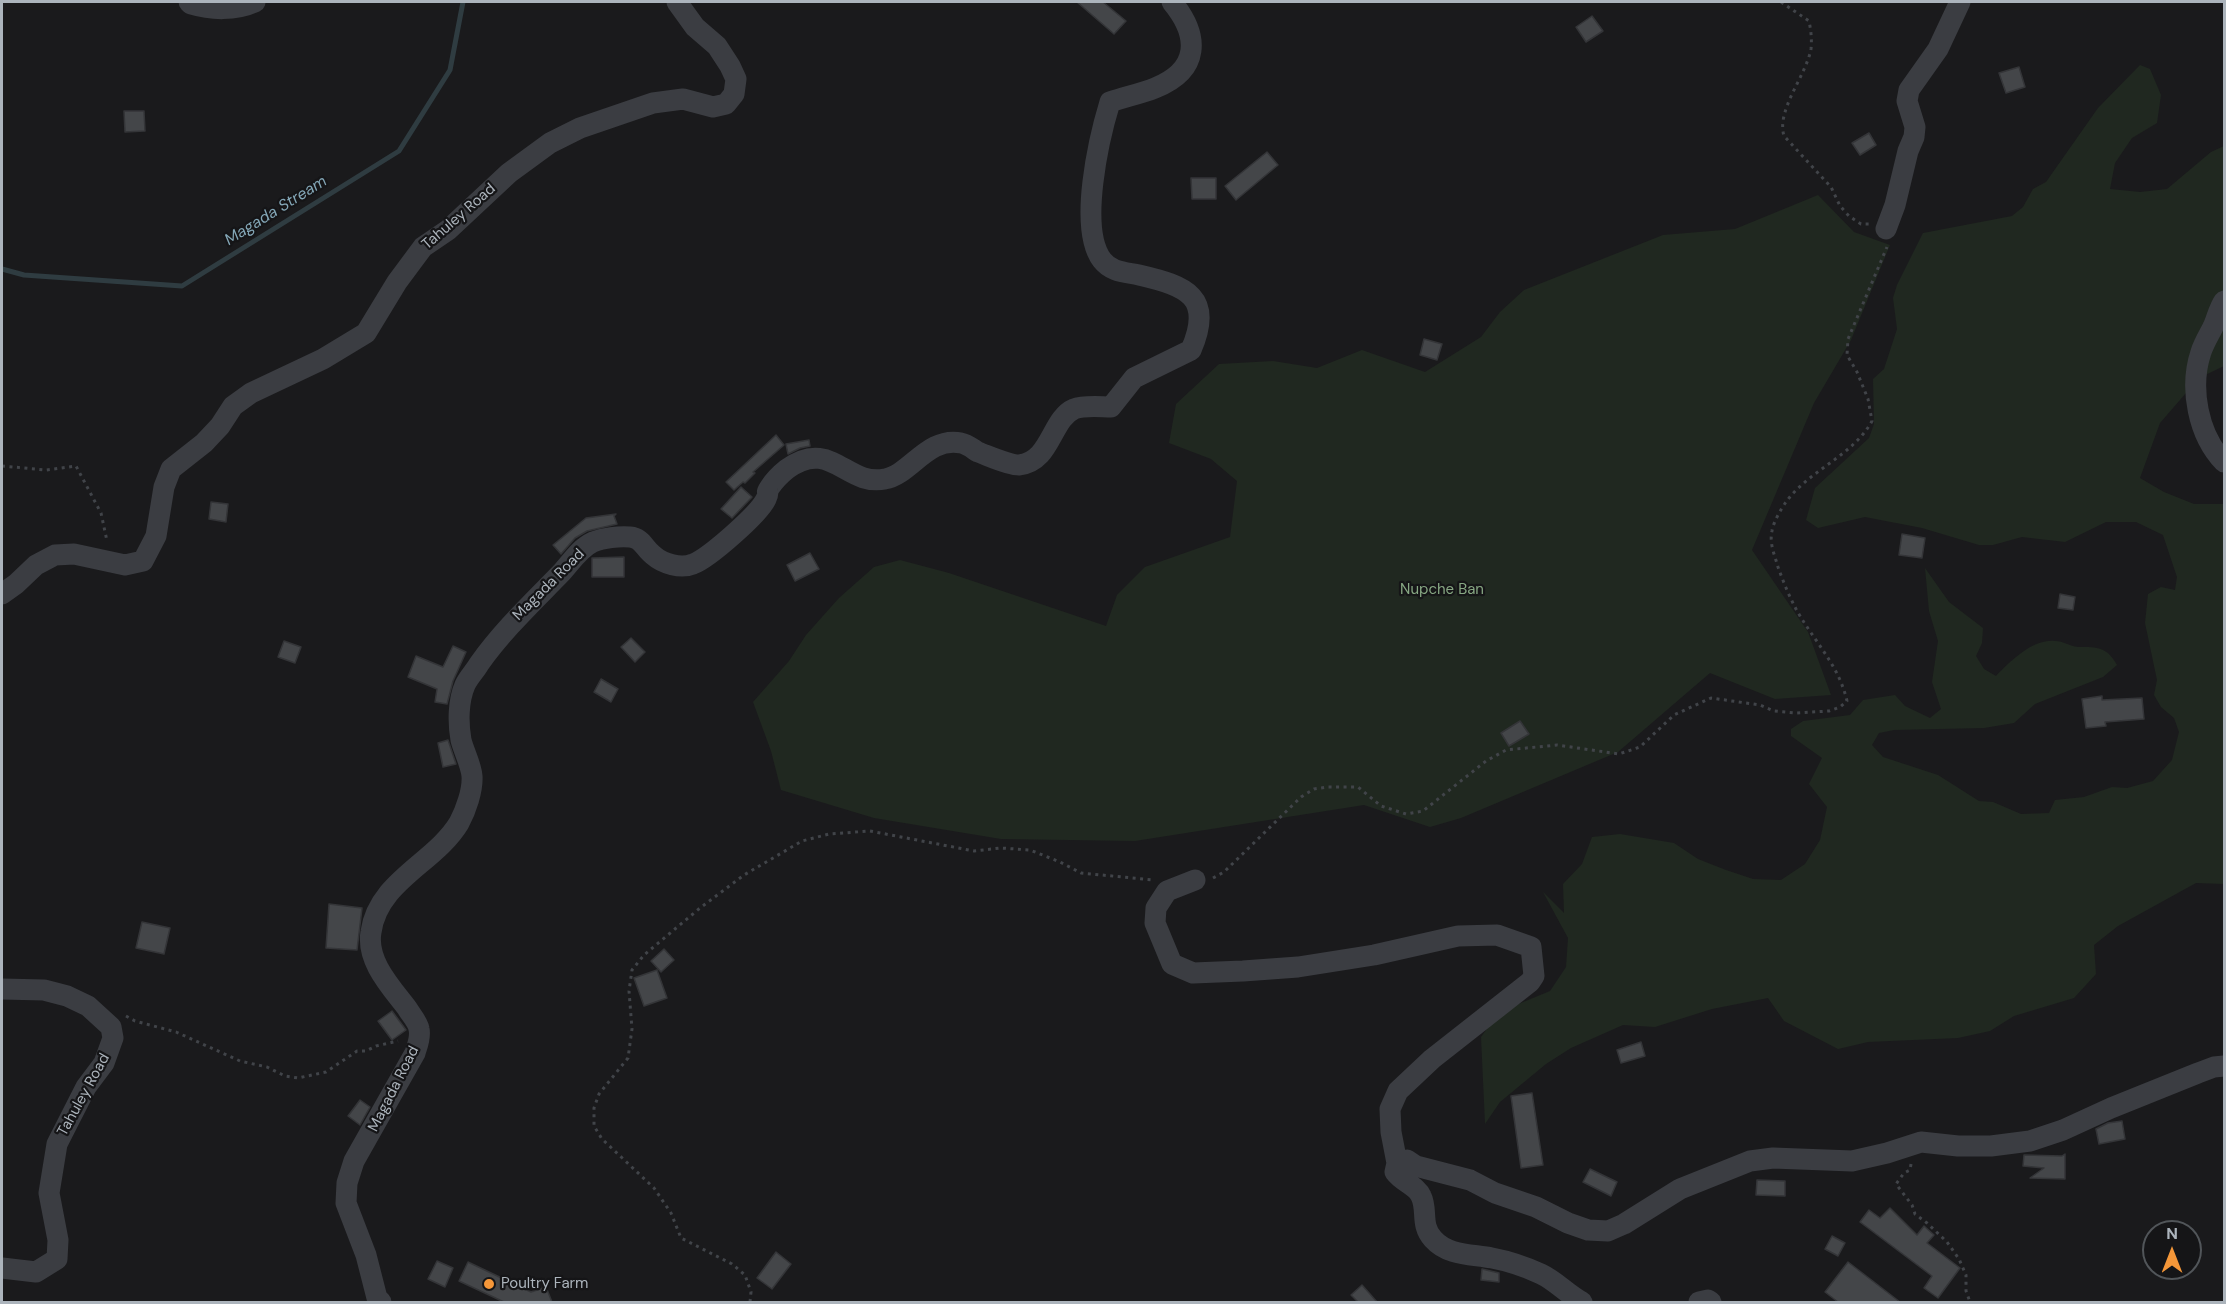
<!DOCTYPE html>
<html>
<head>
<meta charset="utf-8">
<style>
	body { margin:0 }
	#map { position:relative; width:2226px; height:1304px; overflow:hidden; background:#1a1a1c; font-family:"DM Sans",sans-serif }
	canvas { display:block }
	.frame { position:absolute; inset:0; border:3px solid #acb4bc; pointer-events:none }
	.north { position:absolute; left:2142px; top:1220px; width:60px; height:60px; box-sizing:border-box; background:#151517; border:2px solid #515559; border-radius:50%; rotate:0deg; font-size:16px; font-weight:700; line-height:24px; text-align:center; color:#acb4bc }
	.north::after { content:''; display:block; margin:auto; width:21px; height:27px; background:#f59739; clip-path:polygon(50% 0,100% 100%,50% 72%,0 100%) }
</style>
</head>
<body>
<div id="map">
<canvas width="2226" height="1304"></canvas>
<div class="frame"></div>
<div class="north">N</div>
</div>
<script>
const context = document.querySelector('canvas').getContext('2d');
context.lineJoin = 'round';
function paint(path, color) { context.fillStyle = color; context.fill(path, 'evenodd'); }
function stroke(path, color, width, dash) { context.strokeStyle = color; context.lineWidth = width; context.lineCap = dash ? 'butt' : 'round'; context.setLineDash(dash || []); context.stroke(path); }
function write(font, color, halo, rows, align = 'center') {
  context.font = font + ' "DM Sans",sans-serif'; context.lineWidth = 4.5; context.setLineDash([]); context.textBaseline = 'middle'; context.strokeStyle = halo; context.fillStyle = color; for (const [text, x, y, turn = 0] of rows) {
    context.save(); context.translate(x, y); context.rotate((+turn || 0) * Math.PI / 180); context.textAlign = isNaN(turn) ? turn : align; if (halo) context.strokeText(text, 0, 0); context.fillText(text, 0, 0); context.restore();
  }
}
const green = new Path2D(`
	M2140 65 2150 69 2161 95 2157 123 2132 138 2115 163 2110 189 2140 192 2167 189 2211 152 2224 146V366L2199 378 2160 423 2140 478 2164 492 2194 504H2224V884L2196 883 2118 926 2094 945 2096 974 2074 998 2014 1016 1990 1031 1958 1038 1868 1042 1838 1049 1784 1021 1768 998 1712 1009 1655 1027 1623 1025 1571 1048 1546 1064 1500 1102 1485 1124 1481 1037 1499 1012 1550 991 1566 967 1568 938 1543 892 1564 913 1563 884 1582 864 1592 837 1620 834 1674 843 1698 859 1726 870 1753 879 1781 880 1805 864 1820 840 1827 807 1809 784 1822 758 1791 736V729L1803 721 1850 715 1863 700 1895 695 1905 706 1930 718 1941 709 1932 682 1938 641 1929 611 1925 568 1949 602 1983 628 1982 643 1976 656 1984 669 1996 676C2011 661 2032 639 2055 641 2063 641 2070 646 2078 647 2098 647 2107 647 2117 665L2103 677 2035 704 2014 723 1984 728 1894 730 1879 733 1872 745 1883 757 1938 775 1979 801 1993 802 2021 814 2049 813 2055 800 2084 797 2112 787 2127 788 2153 781 2172 760 2179 732 2174 718 2161 707 2154 695 2157 680 2145 623 2148 594 2161 587 2175 590 2177 577 2163 535 2136 522H2106L2065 542 2022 537 1993 545H1979L1922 528 1865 517 1818 528 1806 520 1815 488 1869 438 1874 424 1873 379 1884 369 1897 329 1893 298 1897 285 1923 233 2012 216 2023 207 2033 189 2046 182 2098 108Z
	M1818 195 1854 232 1890 245 1851 340 1814 403 1752 550 1808 632 1831 695 1775 699 1710 673 1618 752 1461 818 1430 827 1364 805 1135 841 1001 839 874 818 781 790 771 751 753 702 789 661 806 635 839 598 874 567 900 560 949 573 1106 626 1117 595 1145 567 1230 537 1237 481 1211 459 1169 443 1176 404 1219 364 1273 361 1317 368 1362 350 1425 372 1481 337 1500 312 1524 290 1663 235 1735 229Z`);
const stream = new Path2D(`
	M2 269 24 275 182 286 399 151 450 70 463 2`);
const building = new Path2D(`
	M1077 2H1103L1126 21 1114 34Z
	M1592 16 1603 31 1586 42 1576 27Z
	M2019 67 2025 87 2006 93 1999 73Z
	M124 111H144L145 131 125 132Z
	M1869 133 1876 145 1860 155 1852 143Z
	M1267 152 1278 165 1236 200 1225 186Z
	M1191 178H1216V199H1192Z
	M1424 339 1442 344 1437 360 1420 355Z
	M776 435 784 445 753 472 755 473 745 483 743 482 734 490 726 482Z
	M809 440 810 446 800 448 788 454 786 444Z
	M741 487 752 497 732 518 721 509Z
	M211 502 228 504 226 522 209 519Z
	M616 514 614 516 617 524 587 531 575 538 561 554 553 545 586 518Z
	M1902 534 1925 538 1922 558 1899 555Z
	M810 553 819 569 795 581 787 565Z
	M624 557V577H592V558Z
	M2060 594 2075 597 2073 610 2058 608Z
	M631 638 645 652 635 662 621 647Z
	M284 641 301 647 295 663 278 657Z
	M453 646 466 652 453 681 447 704 435 702 437 689 408 677 416 656 443 667Z
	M601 679 618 689 611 702 594 692Z
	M2102 696V700L2142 698 2144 719 2105 722 2106 726 2086 728 2082 699Z
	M1520 721 1529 734 1509 746 1501 733Z
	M448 740 456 764 443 767 438 743Z
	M329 904 362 908 357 950 326 948Z
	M142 922 170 928 164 954 136 948Z
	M664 949 674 960 661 972 651 961Z
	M657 970 667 998 644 1006 634 978Z
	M392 1011 406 1030 392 1040 378 1021Z
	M1641 1042 1645 1056 1621 1063 1617 1050Z
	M1532 1093 1543 1165 1521 1168 1511 1096Z
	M360 1100 370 1107 360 1125 348 1116Z
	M2122 1121 2125 1139 2099 1144 2096 1129 2108 1123Z
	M2065 1154V1179L2030 1178 2044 1168 2023 1166 2024 1155 2062 1156Z
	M1590 1169 1617 1182 1611 1196 1583 1182Z
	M1757 1180 1785 1181V1196L1756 1195Z
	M1890 1208 1917 1235 1924 1226 1934 1235 1927 1243 1960 1268 1938 1298 1924 1288 1932 1276 1860 1222 1869 1210 1880 1218Z
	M1832 1236 1845 1243 1838 1256 1825 1249Z
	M776 1252 791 1264 772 1289 757 1278Z
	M437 1261 453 1268 445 1287 428 1279Z
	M468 1262 531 1292 546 1287 552 1302H504L459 1281Z
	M1848 1262 1900 1302H1838L1825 1292Z
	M1482 1269 1499 1273V1282L1481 1280Z
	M1362 1285 1377 1302H1358L1351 1295Z`);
const path = new Path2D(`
	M1781 2 1809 21C1811 31 1812 39 1811 49 1806 76 1776 110 1784 136L1831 187 1840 206 1849 216 1861 224H1869
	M2 466 46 470 76 466 101 513 107 541
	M1213 878 1224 872 1301 797 1314 789 1327 787H1358L1381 806 1406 814 1423 811 1486 761 1506 750 1557 745 1619 754 1640 747 1674 715 1711 698 1760 705 1774 711 1796 713 1829 711 1840 707 1847 701C1839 665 1813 640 1796 609 1789 596 1783 581 1778 567 1775 556 1769 543 1772 531 1773 523 1781 509 1786 502 1809 470 1853 456 1872 421L1868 399 1857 372 1847 355 1848 339 1887 247
	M126 1016 135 1021 176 1032 240 1061 267 1067 285 1076 298 1078 326 1072 357 1051H366L376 1046 398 1041
	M1911 1164 1910 1170 1904 1173 1896 1184 1912 1205 1915 1214 1927 1223 1947 1242 1959 1259 1966 1275V1291L1970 1302
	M750 1302 751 1292 745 1275 732 1264 681 1238 671 1213 654 1188 602 1139 594 1126V1108L599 1094 628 1058 632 1029 629 991 632 970 644 955 700 908 744 875 802 841 829 834 870 831 974 851 1001 848 1030 850 1060 862 1081 873 1153 880`);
const street = new Path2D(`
	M189 2 191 4C211 10 235 11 255 2
	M1886 229 1895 205 1908 151 1914 137 1915 127 1907 101 1909 90 1938 49 1960 2
	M2224 301C2219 308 2217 318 2213 327 2209 335 2204 343 2201 352 2189 388 2198 435 2224 462
	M2 594 16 584 36 565 55 555 74 554 125 565 143 561 156 536 164 487 171 469 204 443 220 426 233 406 251 393 323 359 366 333 397 282 423 247 448 230 509 173 550 143 580 128 653 103 683 99 713 107 726 104 734 94 736 79 730 66 717 46 695 27 677 2
	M1195 880 1167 891 1156 908 1155 923 1172 964 1193 973 1243 971 1298 967 1374 955 1458 936 1497 935 1531 947 1534 976 1530 982 1432 1059 1398 1091 1390 1109 1391 1132 1397 1163
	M2 989 44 990 67 996 88 1006 111 1027 113 1038 104 1063 86 1087 57 1144 49 1193 58 1240 57 1259 36 1272 2 1268
	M381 1302 377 1298 366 1255 346 1203 347 1183 354 1161 415 1053C417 1046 421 1038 419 1029 418 1022 411 1015 407 1008 391 987 366 961 371 932 378 881 435 863 459 823 466 810 473 790 472 776 471 764 464 752 461 740 458 723 458 701 465 685 468 678 475 671 479 664 503 630 533 602 562 572 571 562 580 548 593 542 603 538 619 536 630 537 642 538 644 548 653 555 663 564 681 569 693 564 709 558 759 514 766 499 771 489 764 496 770 487 774 481 782 473 787 469 831 437 846 487 885 479 910 475 928 436 961 443 967 444 973 449 978 452 989 456 1008 465 1019 465 1051 462 1051 419 1074 409 1084 405 1101 407 1111 407L1134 378 1191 350C1214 297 1187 286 1139 275 1125 272 1111 272 1102 260 1078 228 1099 138 1110 102 1124 97 1140 94 1155 88 1200 70 1200 36 1172 2
	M1582 1302C1567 1294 1556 1281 1541 1274 1526 1267 1508 1261 1492 1258 1472 1254 1448 1256 1433 1239 1420 1225 1428 1210 1421 1196 1417 1186 1402 1182 1395 1172L1397 1163 1407 1160 1416 1166 1470 1180 1495 1193 1536 1207 1568 1223 1588 1230 1608 1231 1624 1224 1680 1189 1750 1161 1773 1158 1852 1161 1887 1153 1921 1142 1958 1146H1991L2030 1141 2063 1130 2111 1108 2198 1073 2214 1067 2224 1066
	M1699 1302 1708 1300 1711 1302`);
const markers = [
	[489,1284,6,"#f59739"]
];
const streetNames = [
	["Tahuley Road",459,217,-41],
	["Magada Road",549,585,-45],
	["Magada Road",394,1089,-63],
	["Tahuley Road",84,1095,-61]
];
const parkNames = [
	["Nupche Ban",1442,590]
];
const poiNames = [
	["Poultry Farm",501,1284]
];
const waterNames = [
	["Magada Stream",276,211,-32]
];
paint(green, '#202820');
stroke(stream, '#2f3c41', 5);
paint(building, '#444649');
stroke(building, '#343538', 1.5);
stroke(path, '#414449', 3, [3, 4.5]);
stroke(street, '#3b3d42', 21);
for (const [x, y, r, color] of markers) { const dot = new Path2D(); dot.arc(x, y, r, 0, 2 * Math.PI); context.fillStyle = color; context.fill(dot); stroke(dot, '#151517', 2); }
write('15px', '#acb4bc', '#151517', streetNames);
write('15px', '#87a783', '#151517', parkNames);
write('15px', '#acb4bc', '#151517', poiNames, 'left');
write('italic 16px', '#84a7b7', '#151517', waterNames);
</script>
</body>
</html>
